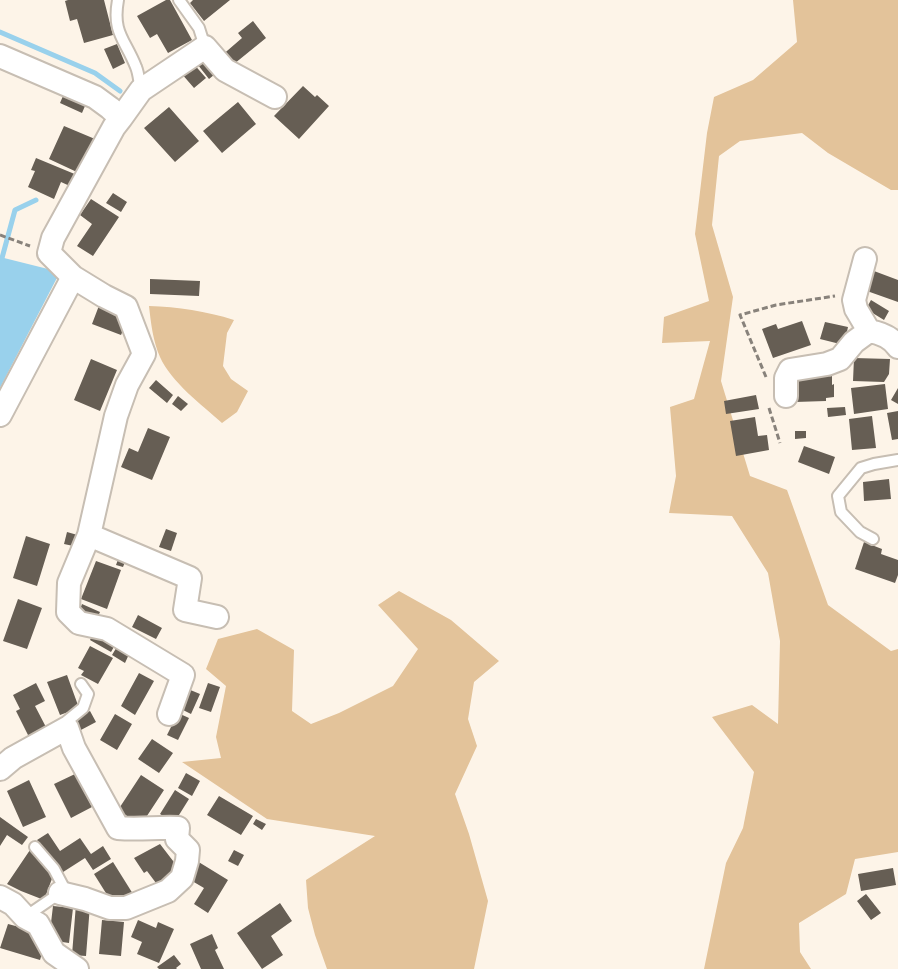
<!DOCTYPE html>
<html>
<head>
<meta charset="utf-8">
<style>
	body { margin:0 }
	canvas { display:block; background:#fdf4e8 }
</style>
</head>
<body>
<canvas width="898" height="969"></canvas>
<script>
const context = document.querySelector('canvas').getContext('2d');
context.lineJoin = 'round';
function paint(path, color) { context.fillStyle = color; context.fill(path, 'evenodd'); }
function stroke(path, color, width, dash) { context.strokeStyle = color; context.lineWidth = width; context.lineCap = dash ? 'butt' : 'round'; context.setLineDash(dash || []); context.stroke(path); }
const green = new Path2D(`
	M793 0H898V190H891L828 153 802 133 740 141 719 156 712 225 733 297 721 381 750 476 787 490 828 605 891 651 898 649V852L855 859 846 894 799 923 800 952 811 969H704L726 863 743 828 754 772 712 717 752 705 778 724 780 641 768 573 732 516 669 513 676 476 670 407 694 399 710 341 662 343 664 317 709 301 695 234 707 133 714 97 753 80 797 42Z
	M149 306C178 307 206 311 234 320L227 333 223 366 231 379 248 391 237 412 222 423C202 405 171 382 160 357 153 341 151 324 149 306Z
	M399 591 451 620 499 661 474 682 468 719 477 746 455 794 469 834 488 901 474 969H327L315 935 308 908 306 880 375 836 267 819 182 762 221 758 216 737 226 686 206 669 218 639 257 629 294 650 292 711 311 724 339 713 393 686 418 649 378 605Z`);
const water = new Path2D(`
	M0 257 60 272 0 388Z`);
const stream = new Path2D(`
	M0 32 95 73 120 91
	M2 258 15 210 36 200`);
const building = new Path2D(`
	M68 0H104L113 35 84 43 77 19 70 21 65 1Z
	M166 0H170L192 40 168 53 157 34 150 38 137 16Z
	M193 0H230L204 21 190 3Z
	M253 21 266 38 229 68 220 57 242 38 238 33Z
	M117 44 125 63 113 69 104 49Z
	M209 56 220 70 209 79 198 65Z
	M192 62 206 78 194 88 181 73Z
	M303 86 315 97 317 95 329 106 299 139 274 116Z
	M63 96 85 106 82 113 60 103Z
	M238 102 256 124 222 153 203 131Z
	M169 107 199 141 175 162 144 128Z
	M64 126 95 139 79 173 49 159Z
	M36 158 77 175 72 187 61 182 54 199 28 187 35 171 31 170Z
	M113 193 127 202 121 212 106 203Z
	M91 199 119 217 93 256 77 246 92 224 80 215Z
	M874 271 898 280V302L867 291Z
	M150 279 200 281 199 296 150 294Z
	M871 300 889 311 884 320 866 309Z
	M100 303 128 319 121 335 92 324Z
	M802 321 811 345 773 358 762 329 776 324 778 329Z
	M825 322 848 327 844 345 820 339Z
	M854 358 890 359 889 374 884 382 853 381Z
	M91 359 117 370 100 411 74 400Z
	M832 373V385L834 384V397L826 398V401L795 402 794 374Z
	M156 380 173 395 167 403 149 388Z
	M885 384 888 409 854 414 851 388Z
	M898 388V404L891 400Z
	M756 395 759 409 726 414 724 401Z
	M178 396 188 404 181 411 172 404Z
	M845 407 846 415 828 417 827 408Z
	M898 411V439L892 440 887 413Z
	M872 416 876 448 852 450 849 419Z
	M755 417 758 436 767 435 769 450 736 456 730 421Z
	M148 428 170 437 152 480 121 467 129 448 138 452Z
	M795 431H806V438L795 439Z
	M804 446 835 457 829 474 798 462Z
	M889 479 891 499 864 501 863 482Z
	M166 529 177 533 171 551 159 547Z
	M67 532 81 536 78 547 64 544Z
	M26 536 50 544 37 586 13 578Z
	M864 542 882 549 881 554 898 560V575L895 583 855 569Z
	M120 554 127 557 123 567 116 565Z
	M96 561 121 570 107 609 81 599Z
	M18 599 42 608 27 649 3 641Z
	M82 604 100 612 96 621 78 614Z
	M138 615 162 628 156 639 132 627Z
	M94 632 115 645 111 652 90 640Z
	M118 645 130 652 125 663 112 655Z
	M90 646 113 658 98 684 81 675 84 671 78 668Z
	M139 673 154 681 135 715 121 706Z
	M67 675 79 708 60 715 47 682Z
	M36 683 45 701 35 706 47 729 29 737 16 711 20 709 13 695Z
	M208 683 220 687 211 712 199 708Z
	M188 689 200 694 191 714 179 708Z
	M90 711 96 722 79 731 73 720Z
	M178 713 189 718 178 740 167 735Z
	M115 714 132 724 117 750 100 740Z
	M152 739 173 753 159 773 138 759Z
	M186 773 200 781 192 796 178 788Z
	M75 774 92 807 71 818 54 784Z
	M141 775 164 790 141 825 118 810Z
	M29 780 46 817 23 827 7 791Z
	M175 790 189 799 174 823 160 814Z
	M219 796 253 816 241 835 207 815Z
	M0 817 28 837 22 845 7 835 0 846Z
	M256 819 266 824 262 830 253 824Z
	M48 833 60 851 80 838 91 854 103 846 111 859 93 870 85 858 60 874 37 840Z
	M160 844 180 870 159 887 147 871 144 873 134 858Z
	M30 850 53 876 44 900 21 891 7 884Z
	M234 850 244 855 238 866 228 861Z
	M197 861 228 880 208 913 194 904 204 888 187 878Z
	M113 862 133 894 114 906 94 874Z
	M893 868 896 885 861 891 858 874Z
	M866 894 881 913 871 920 857 901Z
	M280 903 292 921 271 936 283 955 262 969 237 933Z
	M76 904 90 905 86 956 72 955Z
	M53 906 73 908 69 943 49 940Z
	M102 920 124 922 121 956 99 954Z
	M138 920 156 928 158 922 174 929 159 963 137 954 142 942 131 937Z
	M8 924 42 933 44 947 40 960 0 948Z
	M212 934 218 948 215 950 224 969H201L190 944Z
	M174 955 181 964 176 968 177 969H159L157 967Z`);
const path = new Path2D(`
	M0 235 30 246
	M766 377 740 315 776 305 835 296
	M769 408 780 443`);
const lane = new Path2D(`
	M118 0C112 33 125 39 136 67 139 74 139 82 141 90
	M179 0 199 28 205 47
	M873 539 860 532 841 512 838 496 861 468 874 464 898 460
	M67 728V721L83 708 88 694 81 684
	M25 917 60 893 63 886 54 869 35 847`);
const street = new Path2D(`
	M0 56 95 97 110 108 121 118 114 127 53 238 49 253 73 277 0 415
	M121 118 141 90 205 47 225 70 275 97
	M865 259 854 300 856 309 869 331C881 333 891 337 898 347
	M73 277 104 296 126 307 144 354 127 385 116 416 89 535 69 583 68 612 79 623 107 629 183 675 169 714
	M786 396V378L790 370 827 364 840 359 854 342 869 331
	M89 535 190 578 185 610 217 617
	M0 769 13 758 67 728 74 748 118 828C138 830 158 827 178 828L177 839 188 850 187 861 182 878 168 891 126 908H110L85 899 60 893
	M0 897 13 904 25 917 38 924 54 953 77 969`);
paint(green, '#e3c39a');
paint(water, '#99d1ec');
stroke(stream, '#99d1ec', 5);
paint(building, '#665e54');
stroke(lane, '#c7beb3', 14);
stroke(street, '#c7beb3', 26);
stroke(path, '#88827b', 3, [6, 3]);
stroke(lane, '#fff', 10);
stroke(street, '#fff', 22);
</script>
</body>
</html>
